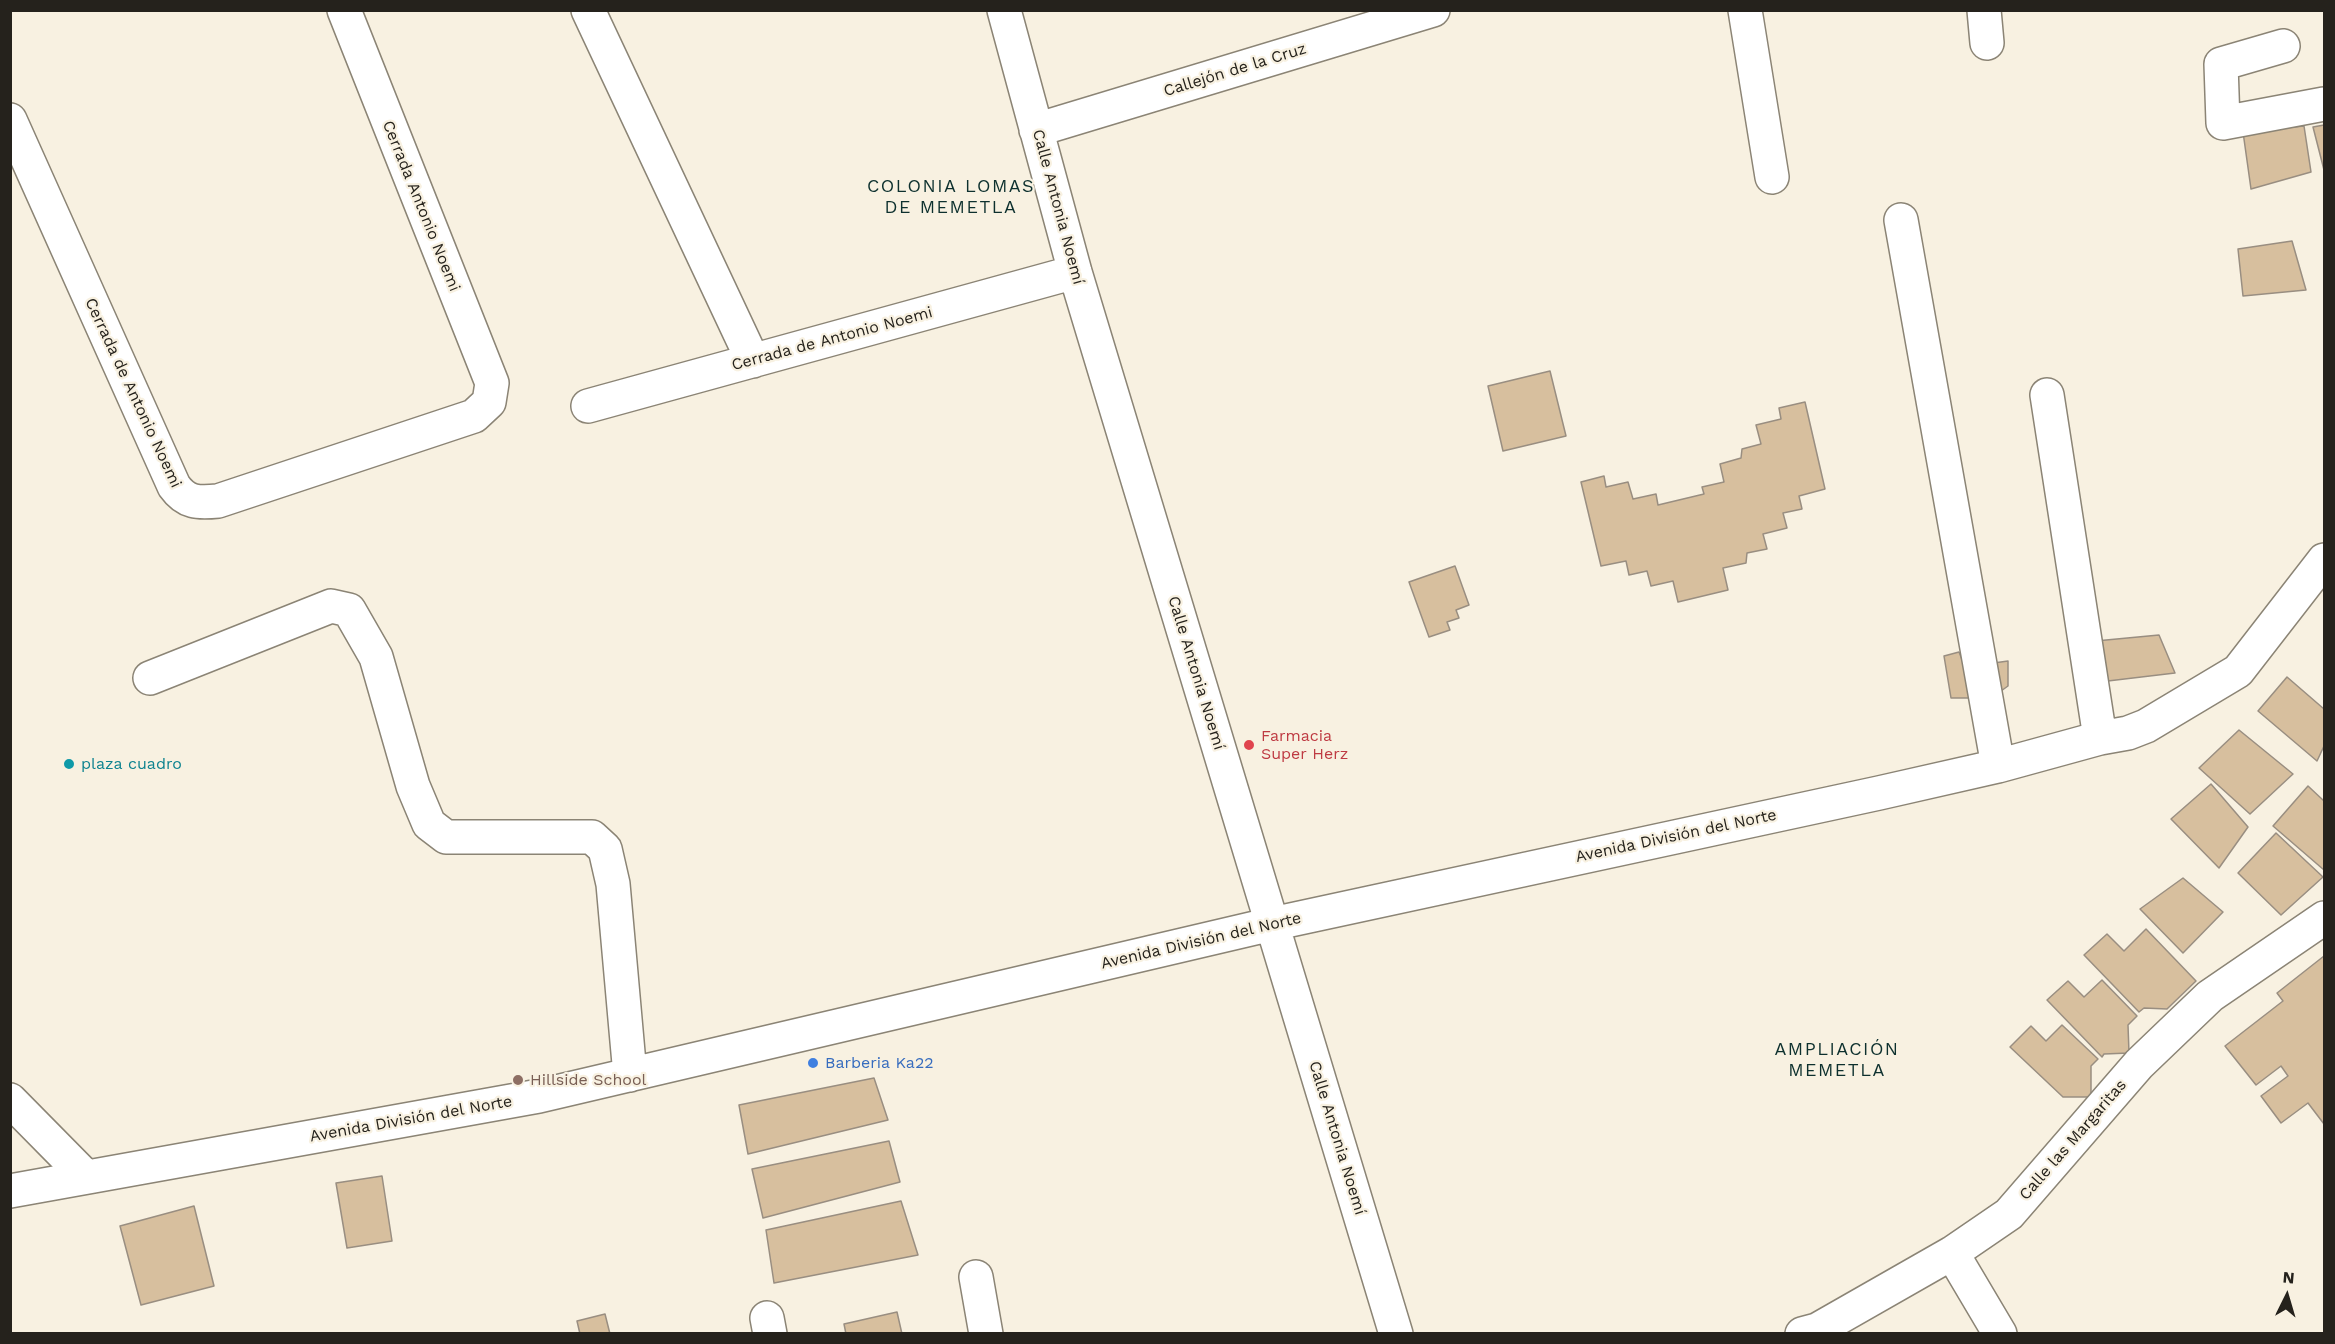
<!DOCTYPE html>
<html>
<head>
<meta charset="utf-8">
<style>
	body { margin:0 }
	#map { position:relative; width:2335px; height:1344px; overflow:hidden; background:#f8f1e1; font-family:"Work Sans",sans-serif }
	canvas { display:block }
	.frame { position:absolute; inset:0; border:12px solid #25221c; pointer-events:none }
	.north { position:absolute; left:2257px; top:1266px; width:60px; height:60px; -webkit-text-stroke:4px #f8f1e1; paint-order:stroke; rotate:5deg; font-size:16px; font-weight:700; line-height:24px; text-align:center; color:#25221c }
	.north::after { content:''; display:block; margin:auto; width:21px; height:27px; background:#25221c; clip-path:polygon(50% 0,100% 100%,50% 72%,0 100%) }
</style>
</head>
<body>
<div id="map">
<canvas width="2335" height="1344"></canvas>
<div class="frame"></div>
<div class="north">N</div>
</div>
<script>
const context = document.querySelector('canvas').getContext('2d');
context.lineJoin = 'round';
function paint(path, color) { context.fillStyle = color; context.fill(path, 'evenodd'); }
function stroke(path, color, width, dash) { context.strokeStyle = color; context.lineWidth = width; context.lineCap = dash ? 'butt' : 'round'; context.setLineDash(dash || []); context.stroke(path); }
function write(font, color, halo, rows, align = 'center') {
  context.font = font + ' "Work Sans",sans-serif'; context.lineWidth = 4.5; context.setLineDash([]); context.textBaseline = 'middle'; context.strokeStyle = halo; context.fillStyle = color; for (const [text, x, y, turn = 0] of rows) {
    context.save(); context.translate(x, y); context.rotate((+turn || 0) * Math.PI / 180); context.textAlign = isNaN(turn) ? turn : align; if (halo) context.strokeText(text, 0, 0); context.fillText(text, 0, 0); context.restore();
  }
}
const building = new Path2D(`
	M2324 125V170L2313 127Z
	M2304 126 2311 172 2251 189 2243 132Z
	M2292 241 2306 290 2243 296 2238 249Z
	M1550 371 1566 436 1503 451 1488 386Z
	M1805 402 1825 489 1799 496 1802 509 1783 513 1787 528 1763 534 1767 549 1747 553 1746 563 1723 568 1728 590 1678 602 1673 581 1651 586 1647 571 1629 575 1626 561 1601 566 1581 482 1604 476 1606 487 1628 482 1633 499 1656 494 1658 505 1704 494 1702 487 1724 482 1720 464 1741 458 1742 449 1761 444 1756 425 1781 419 1779 408Z
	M1455 566 1469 605 1456 610 1459 618 1447 622 1450 630 1429 637 1409 582Z
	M2159 635 2175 673 2091 683 2085 642Z
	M1959 652 1965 667 2008 661V686L1976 709 1975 698H1951L1944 656Z
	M2287 677 2324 709V746L2317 761 2258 711Z
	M2239 730 2293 774 2250 814 2199 768Z
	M2211 784 2248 827 2219 868 2171 819Z
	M2308 786 2324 801V870L2273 826Z
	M2276 833 2323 877 2281 915 2238 873Z
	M2183 878 2223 912 2183 953 2140 909Z
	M2146 929 2196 981 2167 1009 2144 1008 2139 1012 2084 955 2107 934 2124 951Z
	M2324 956V1124L2308 1103 2281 1123 2261 1096 2288 1076 2281 1066 2256 1085 2225 1046 2283 1001 2277 993Z
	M2102 980 2137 1016 2128 1025 2129 1053 2104 1054 2102 1057 2047 1000 2068 981 2084 997Z
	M2062 1025 2098 1059 2091 1066V1097H2063L2010 1047 2031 1026 2046 1041Z
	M874 1078 888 1120 748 1154 739 1105Z
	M889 1141 900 1182 763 1218 752 1169Z
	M382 1176 392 1241 347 1248 336 1183Z
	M901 1201 918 1255 774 1283 766 1230Z
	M194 1206 214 1286 141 1305 120 1226Z
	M897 1312 902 1334H846L844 1324Z
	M605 1314 610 1334H580L577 1321Z`);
const minor = new Path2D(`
	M588 10 753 361
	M1004 10 1075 272 1396 1334
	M1745 10 1772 177
	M1984 10 1987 43
	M2283 46 2221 64 2223 123 2324 104
	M10 120 174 486C186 503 198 503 218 501L474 416 489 402 492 383 344 10
	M1036 130 1433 10
	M1901 220 1998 766
	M2047 395 2100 738
	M588 406 1075 272
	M150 678 331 606 349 610 376 657 413 786 429 824 446 837H592L605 849 613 884 630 1075
	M10 1100 86 1177
	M10 1191 539 1096 1272 924 1879 793 1998 766 2100 738 2128 733 2146 726 2238 671 2324 560
	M1952 1253 2000 1334
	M976 1277 986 1334
	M767 1318 770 1334
	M1802 1334 1817 1330 1952 1253 2009 1214 2139 1064 2210 996 2324 918`);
const markers = [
	[1249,745,6,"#e0444e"],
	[69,764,6,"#0f9aa8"],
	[813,1063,6,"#3f7fe0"],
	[518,1080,6,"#8d6e63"]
];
const streetNames = [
	["Callejón de la Cruz",1235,70,-17],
	["Cerrada Antonio Noemi",421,206,68],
	["Calle Antonia Noemí",1058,207,75],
	["Cerrada de Antonio Noemi",832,339,-15],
	["Cerrada de Antonio Noemi",133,393,65],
	["Calle Antonia Noemí",1196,673,73],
	["Avenida División del Norte",1676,836,-12],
	["Avenida División del Norte",1201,941,-13],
	["Avenida División del Norte",411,1119,-10],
	["Calle Antonia Noemí",1337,1138,73],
	["Calle las Margaritas",2073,1140,-49]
];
const healthNames = [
	["Farmacia",1261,736],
	["Super Herz",1261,754]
];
const cultureNames = [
	["plaza cuadro",81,764]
];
const shopNames = [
	["Barberia Ka22",825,1063]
];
const educationNames = [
	["Hillside School",530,1080]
];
const neighbourhoodNames = [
	["COLONIA LOMAS",951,187],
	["DE MEMETLA",951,208],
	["AMPLIACIÓN",1837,1050],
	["MEMETLA",1837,1071]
];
paint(building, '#d7bf9e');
stroke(building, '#998e81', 1.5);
stroke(minor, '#8b8475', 36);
stroke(minor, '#fff', 33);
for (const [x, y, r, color] of markers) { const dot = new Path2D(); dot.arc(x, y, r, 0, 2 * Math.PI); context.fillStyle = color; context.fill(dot); stroke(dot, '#f8f1e1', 2); }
write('16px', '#25221c', '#f8f1e1', streetNames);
write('16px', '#be3a42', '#f8f1e1', healthNames, 'left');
write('16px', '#0d838f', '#f8f1e1', cultureNames, 'left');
write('16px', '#366cbe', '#f8f1e1', shopNames, 'left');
write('16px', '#785e54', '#f8f1e1', educationNames, 'left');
context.letterSpacing = '1.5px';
write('18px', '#0d302e', '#f8f1e1', neighbourhoodNames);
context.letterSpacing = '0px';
</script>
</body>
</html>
